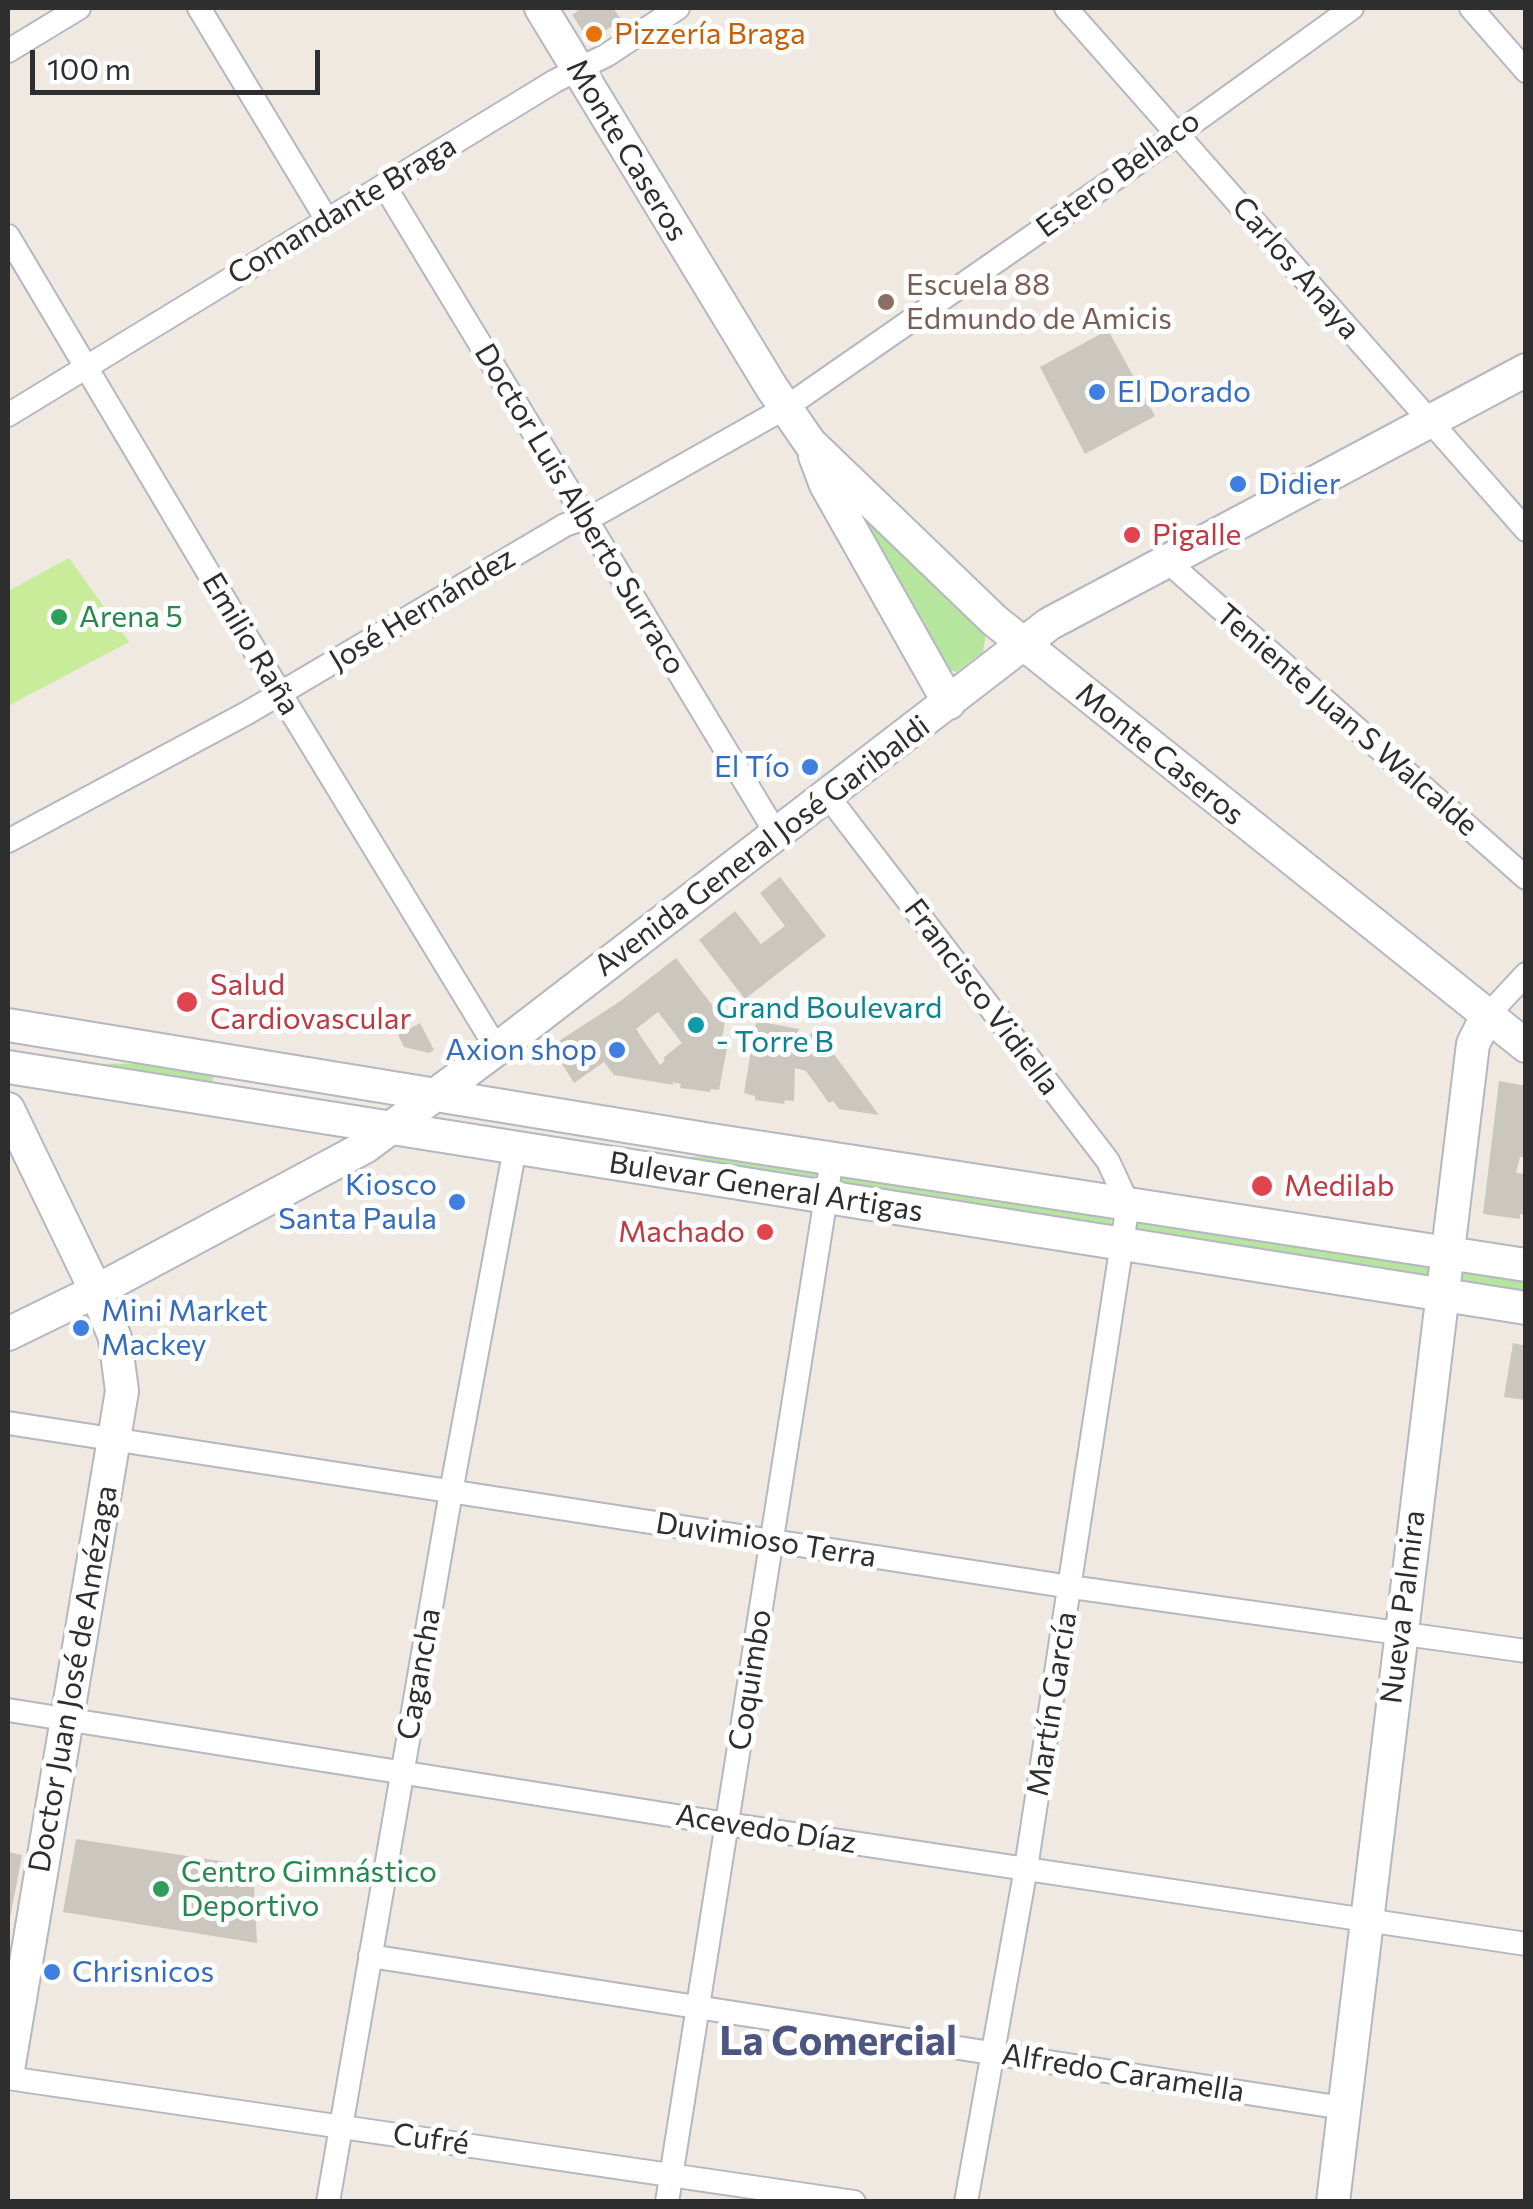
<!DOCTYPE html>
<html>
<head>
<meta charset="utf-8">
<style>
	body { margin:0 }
	#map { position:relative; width:1533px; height:2209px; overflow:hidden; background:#efe9e1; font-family:Commissioner,sans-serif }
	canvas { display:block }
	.frame { position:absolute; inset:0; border:10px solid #2e2e2e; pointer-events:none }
	.scale { position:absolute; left:30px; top:50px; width:290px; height:45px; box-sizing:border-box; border:5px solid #2e2e2e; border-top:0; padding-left:12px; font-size:30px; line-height:35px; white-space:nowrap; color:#2e2e2e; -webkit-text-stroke:8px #fff; paint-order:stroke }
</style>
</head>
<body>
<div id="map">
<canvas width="1533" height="2209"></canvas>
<div class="frame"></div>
<div class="scale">100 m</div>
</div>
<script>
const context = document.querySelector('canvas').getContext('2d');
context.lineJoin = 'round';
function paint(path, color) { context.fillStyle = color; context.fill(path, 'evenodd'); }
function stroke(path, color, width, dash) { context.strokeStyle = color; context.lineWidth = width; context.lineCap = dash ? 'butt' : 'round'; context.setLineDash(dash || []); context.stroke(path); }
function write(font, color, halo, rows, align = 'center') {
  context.font = font + ' Commissioner,sans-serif'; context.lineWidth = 10; context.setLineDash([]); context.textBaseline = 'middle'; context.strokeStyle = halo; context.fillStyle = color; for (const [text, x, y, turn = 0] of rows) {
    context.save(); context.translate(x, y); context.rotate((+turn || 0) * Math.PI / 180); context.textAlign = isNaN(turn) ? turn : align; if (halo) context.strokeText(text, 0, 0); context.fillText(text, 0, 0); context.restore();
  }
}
const green = new Path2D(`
	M849 499 986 634 983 652 956 672 943 668Z
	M26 1054 96 1064 164 1063 214 1074 211 1086Z
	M577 1143 680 1157 744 1156 815 1170 817 1175 814 1182Z
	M844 1174 1111 1215 1112 1227 841 1186 840 1177Z
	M1139 1219 1429 1263 1430 1277 1135 1233 1134 1224Z
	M1458 1269 1525 1278V1296L1463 1287 1455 1273Z`);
const pitch = new Path2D(`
	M69 558 129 642 8 706V591Z`);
const building = new Path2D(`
	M582 8H613L621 19 597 37 586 36 572 15Z
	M1108 330 1155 416 1085 454 1040 367Z
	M780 877 826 936 745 999 699 940 735 911 761 944 785 926 760 893Z
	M676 958 725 1022 721 1042 728 1043 719 1090 711 1089 710 1092 680 1088 681 1084 672 1082 674 1085 614 1075 604 1062 574 1083 551 1046 619 1002ZM658 1012 682 1043 663 1058 665 1060 660 1065 636 1029Z
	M756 1021 799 1029 797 1034 808 1036 816 1030 879 1115 839 1109 833 1101 829 1103 806 1071 795 1068 794 1101 785 1100 784 1104 755 1100V1096L744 1093Z
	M420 1023 434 1050 429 1053 404 1047 398 1035Z
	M1499 1081 1526 1086V1157H1520L1516 1173 1526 1174V1215L1520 1214V1219L1483 1214Z
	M1513 1343 1526 1346V1400L1504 1397Z
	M76 1839 253 1866 257 1943 63 1912Z
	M8 1852 22 1855 9 1924H8Z`);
const street = new Path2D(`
	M199 8 327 220
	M1066 8 1526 530
	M1471 8 1526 71
	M8 51 79 8
	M384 185 776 833
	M8 236 280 693 497 1049
	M8 415 555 81 607 55 678 8
	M1168 562 1526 878
	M827 795 1108 1161 1128 1204 1026 1868 966 2202
	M8 841 247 713 565 525 599 513 785 408 1119 176 1352 8
	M1487 1016 1526 974
	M8 1423 1071 1587 1526 1651
	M8 1710 727 1824 1526 1944
	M370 1956 1343 2108
	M8 2078 854 2202
	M328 2202 451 1492 515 1148
	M667 2202 832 1159`);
const secondary = new Path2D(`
	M541 8 772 388 810 443 994 620 1526 1046
	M815 456 826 485 949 703
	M8 1025 711 1140 1526 1265
	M8 1067 1526 1308
	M8 1109 96 1291 115 1338 122 1391 8 2070
	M8 1334 96 1291 365 1147 497 1049 1049 624 1526 370
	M1333 2202 1473 1044 1487 1016`);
const markers = [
	[594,34,10,"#e8710a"],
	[886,302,10,"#8d6e63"],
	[1097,392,10,"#3f7fe0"],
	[1238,484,10,"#3f7fe0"],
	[1132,535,10,"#e0444e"],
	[59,617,10,"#2e9e5b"],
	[810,767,10,"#3f7fe0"],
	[187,1002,12,"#e0444e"],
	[696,1025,10,"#0f9aa8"],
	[617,1050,10,"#3f7fe0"],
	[1262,1186,12,"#e0444e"],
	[457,1202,10,"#3f7fe0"],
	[765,1232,10,"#e0444e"],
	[81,1328,10,"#3f7fe0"],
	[161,1889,10,"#2e9e5b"],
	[52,1972,10,"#3f7fe0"]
];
const foodNames = [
	["Pizzería Braga",614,34]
];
const streetNames = [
	["Monte Caseros",627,150,59],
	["Estero Bellaco",1118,174,-36],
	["Comandante Braga",342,210,-31],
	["Carlos Anaya",1296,268,49],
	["Doctor Luis Alberto Surraco",580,509,59],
	["José Hernández",422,609,-31],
	["Emilio Raña",251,644,59],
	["Teniente Juan S Walcalde",1347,720,41],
	["Monte Caseros",1160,754,39],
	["Avenida General José Garibaldi",762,846,-37],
	["Francisco Vidiella",982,997,53],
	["Bulevar General Artigas",766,1187,9],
	["Duvimioso Terra",766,1540,9],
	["Nueva Palmira",1403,1607,-83],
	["Cagancha",419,1674,-80],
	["Doctor Juan José de Amézaga",73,1679,-80],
	["Coquimbo",750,1680,-81],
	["Martín García",1052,1704,-81],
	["Acevedo Díaz",766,1829,9],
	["Alfredo Caramella",1123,2073,9],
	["Cufré",431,2139,8]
];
const educationNames = [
	["Escuela 88",906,285],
	["Edmundo de Amicis",906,319]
];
const shopNames = [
	["El Dorado",1117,392],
	["Didier",1258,484],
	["El Tío",790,767,"right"],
	["Axion shop",597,1050,"right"],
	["Kiosco",437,1185,"right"],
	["Santa Paula",437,1219,"right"],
	["Mini Market",101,1311],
	["Mackey",101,1345],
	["Chrisnicos",72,1972]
];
const healthNames = [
	["Pigalle",1152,535],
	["Salud",210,985],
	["Cardiovascular",210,1019],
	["Medilab",1284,1186],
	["Machado",745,1232,"right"]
];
const leisureNames = [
	["Arena 5",79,617],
	["Centro Gimnástico",181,1872],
	["Deportivo",181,1906]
];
const cultureNames = [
	["Grand Boulevard",716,1008],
	["- Torre B",716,1042]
];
const districtNames = [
	["La Comercial",838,2042]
];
paint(green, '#b6e59e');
paint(pitch, '#c9ec9a');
paint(building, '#cbc7bf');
stroke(street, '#b4b7c1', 26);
stroke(secondary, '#b4b7c1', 36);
stroke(street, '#fff', 22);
stroke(secondary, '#fff', 32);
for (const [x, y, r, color] of markers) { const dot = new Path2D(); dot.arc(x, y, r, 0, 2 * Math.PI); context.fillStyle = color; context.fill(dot); stroke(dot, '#fff', 4); }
write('30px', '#c56008', '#fff', foodNames, 'left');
write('30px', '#2e2e2e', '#fff', streetNames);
write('30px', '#785e54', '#fff', educationNames, 'left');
write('30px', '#366cbe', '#fff', shopNames, 'left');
write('30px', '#be3a42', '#fff', healthNames, 'left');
write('30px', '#27864d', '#fff', leisureNames, 'left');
write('30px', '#0d838f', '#fff', cultureNames, 'left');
write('bold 40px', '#4d5680', '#fff', districtNames);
</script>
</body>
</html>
